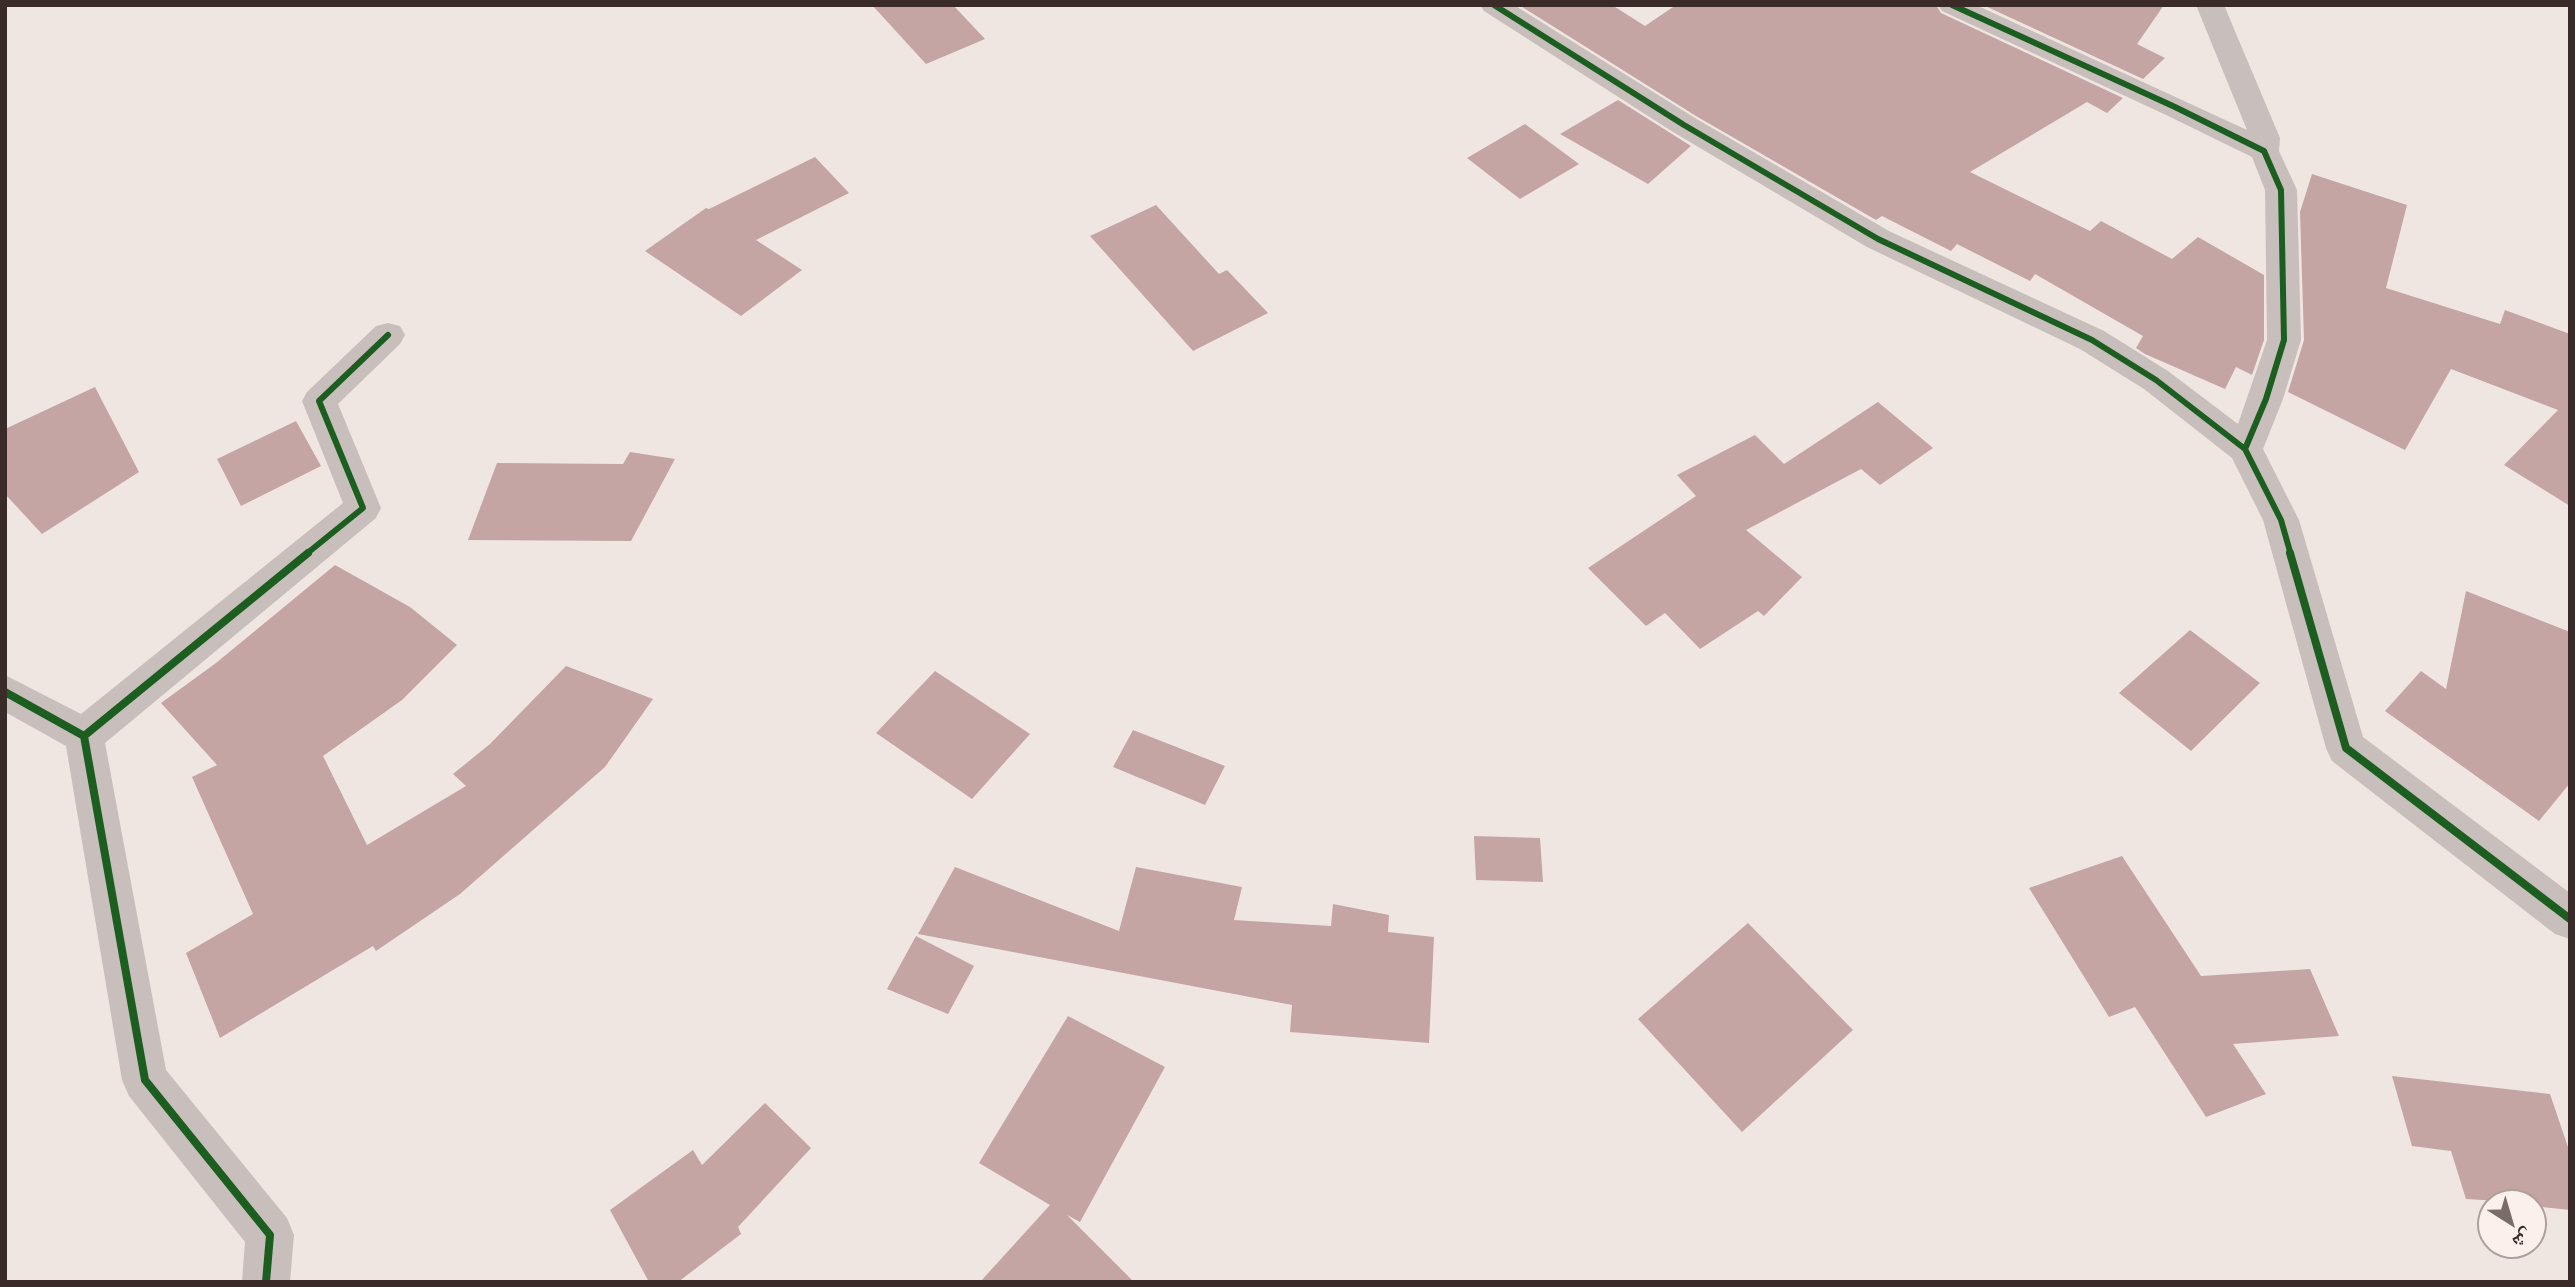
<!DOCTYPE html>
<html>
<head>
<meta charset="utf-8">
<style>
	body { margin:0 }
	#map { position:relative; width:2575px; height:1287px; overflow:hidden; background:#efe6e2; font-family:Lato,"Noto Naskh Arabic",sans-serif }
	canvas { display:block }
	.frame { position:absolute; inset:0; border:7px solid #3a2a28; pointer-events:none }
	.north { position:absolute; left:2477px; top:1189px; width:70px; height:70px; box-sizing:border-box; background:#fbf0ea; border:2px solid #aea19c; border-radius:50%; rotate:143deg; font-size:19px; font-weight:700; line-height:28px; text-align:center; color:#3a2a28 }
	.north::after { content:''; display:block; margin:auto; width:24px; height:32px; background:#796c69; clip-path:polygon(50% 0,100% 100%,50% 72%,0 100%) }
</style>
</head>
<body>
<div id="map">
<canvas width="2575" height="1287"></canvas>
<div class="frame"></div>
<div class="north">ش</div>
</div>
<script>
const context = document.querySelector('canvas').getContext('2d');
context.lineJoin = 'round';
function paint(path, color) { context.fillStyle = color; context.fill(path, 'evenodd'); }
function stroke(path, color, width, dash) { context.strokeStyle = color; context.lineWidth = width; context.lineCap = dash ? 'butt' : 'round'; context.setLineDash(dash || []); context.stroke(path); }
const building = new Path2D(`
	M872 5H953L985 39 926 64Z
	M1519 5H1612L1645 26 1676 5H1936L1941 13 2123 98 2107 113 2087 102 1970 172 2090 231 2101 221 2172 259 2198 237 2264 275V340L2252 375 2236 367 2225 389 2145 354 2136 348 2143 336 2035 274 2030 281 1957 244 1951 251 1882 216 1876 220 1696 116Z
	M1983 5H2164L2137 44 2165 58 2143 79Z
	M1618 100 1691 146 1648 184 1560 134Z
	M1525 124 1579 164 1520 199 1467 158Z
	M815 157 849 193 756 240 802 270 741 316 645 251 706 208 709 209Z
	M2312 174 2407 205 2386 288 2500 324 2505 310 2570 334V506L2504 465 2558 410 2451 369 2405 450 2288 392 2304 340 2300 212Z
	M1156 205 1219 274 1227 270 1268 313 1193 351 1090 236Z
	M95 387 139 472 42 534 5 494V429Z
	M1878 402 1933 448 1880 485 1861 469 1746 530 1802 577 1764 616 1758 611 1700 649 1665 613 1646 626 1588 568 1696 496 1677 475 1755 435 1784 464Z
	M296 421 321 466 241 506 217 459Z
	M630 452 675 459 631 541 468 540 497 463 623 464Z
	M335 565 410 607 457 645 402 700 323 756 367 845 466 786 453 774 490 744 566 666 653 699 605 767 460 894 376 951 373 946 220 1038 186 953 253 914 192 777 217 765 161 703 216 663Z
	M2466 591 2570 632V783L2539 821 2385 711 2421 671 2446 689Z
	M2190 630 2260 683 2191 751 2119 693Z
	M935 671 1030 734 972 799 876 733Z
	M1133 730 1225 766 1205 805 1113 767Z
	M1474 836 1540 838 1543 882 1476 880Z
	M2122 856 2201 976 2310 969 2339 1036 2233 1044 2266 1094 2206 1117 2135 1007 2109 1017 2029 888Z
	M955 867 1119 931 1136 867 1242 887 1234 920 1331 926 1333 904 1389 915 1388 932 1434 937 1429 1043 1290 1032 1292 1005 918 934Z
	M1748 923 1853 1030 1742 1132 1638 1019Z
	M916 936 974 966 948 1014 887 989Z
	M1068 1016 1165 1067 1080 1222 1067 1215 1134 1282H980L1050 1205 979 1163Z
	M2392 1076 2550 1094 2570 1153V1210L2533 1206V1203L2466 1199 2451 1151 2412 1146Z
	M765 1103 811 1148 738 1227 741 1234 678 1282H649L610 1210 693 1150 702 1165Z`);
const street = new Path2D(`
	M1480 5H1514L1695 118 1889 231 2104 331 2168 371 2238 424 2267 340 2265 190 2252 157 2164 114 1942 11 1938 5H1976L2247 130 2196 5H2224L2280 138 2279 151 2297 190 2301 340 2283 399 2263 449 2299 520 2363 737 2570 893V939L2555 934 2332 761 2326 748 2263 520 2232 458 2144 389 2080 349 1867 247 1673 132 1484 11Z
	M388 323 400 326 405 335 400 344 338 404 381 508 376 518 105 743 166 1070 287 1218 294 1235 290 1282H242L245 1242 129 1096 122 1080 66 746 5 712V675L81 714 343 503 302 401 307 392 376 326Z`);
const cyclewayFar1 = new Path2D(`
	M1494 5 1684 125 1878 239 2092 340 2156 380 2245 449 2281 520 2291 555
	M1952 5 2175 107 2264 151 2281 190 2284 340 2266 399 2245 449
	M305 555 363 508 319 401 388 335`);
const cycleway = new Path2D(`
	M2290 553 2346 748 2570 919
	M5 692 84 736 145 1080 270 1235 266 1282
	M84 736 308 553`);
paint(building, '#c4a5a3');
paint(street, '#c8bebb');
stroke(cyclewayFar1, '#1b5e20', 6);
stroke(cycleway, '#1b5e20', 8);
</script>
</body>
</html>
